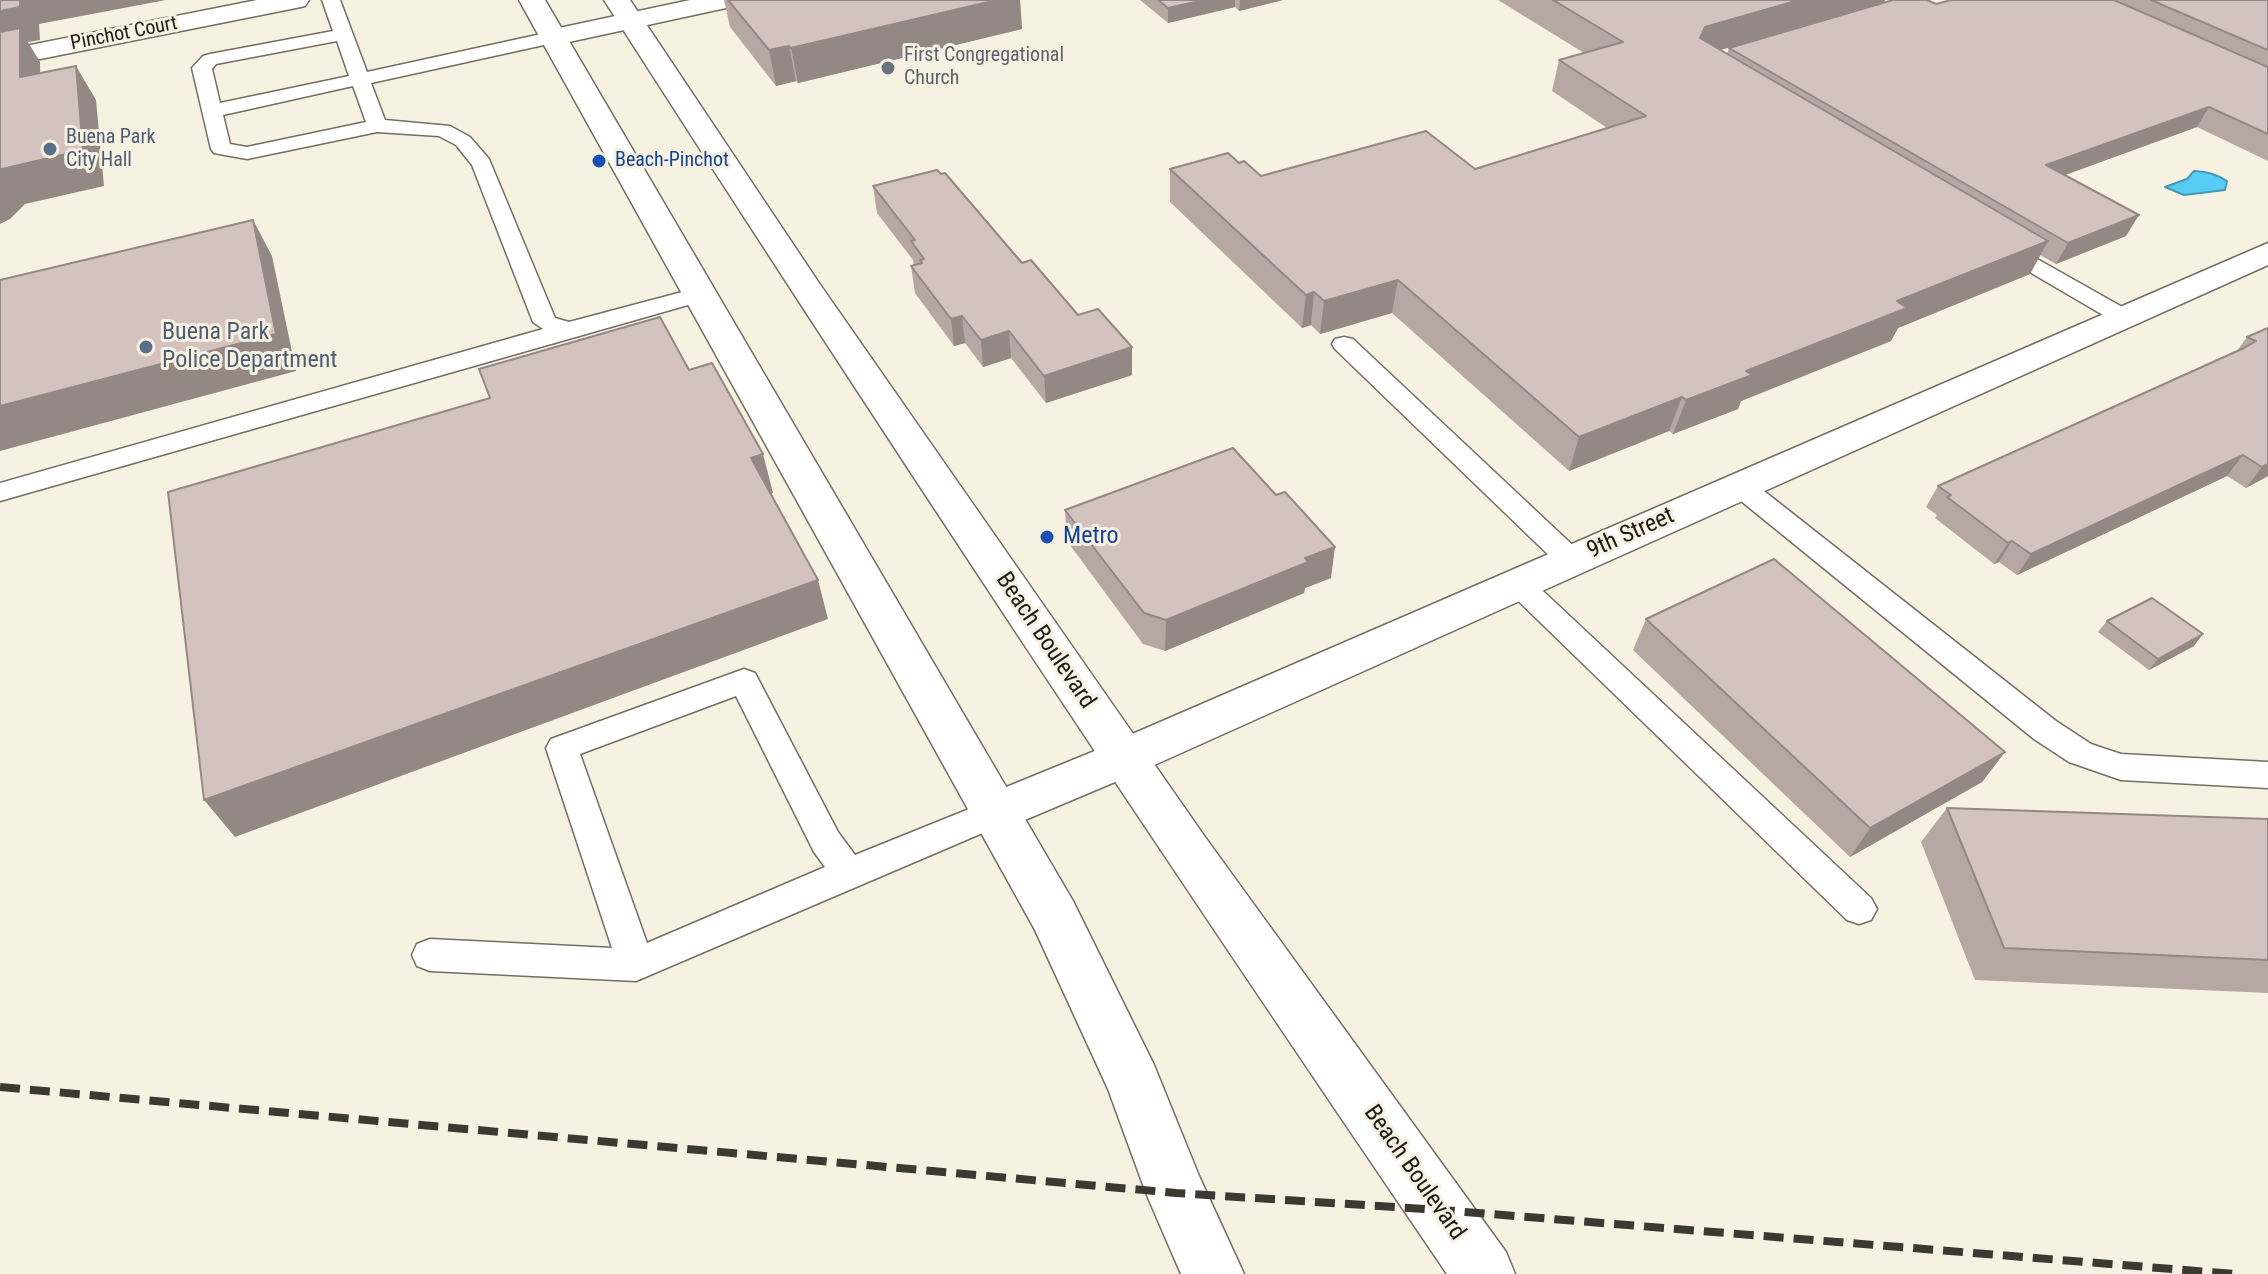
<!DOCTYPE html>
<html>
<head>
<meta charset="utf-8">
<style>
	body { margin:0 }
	canvas { display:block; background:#f7f1e2 }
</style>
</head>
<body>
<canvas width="2268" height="1274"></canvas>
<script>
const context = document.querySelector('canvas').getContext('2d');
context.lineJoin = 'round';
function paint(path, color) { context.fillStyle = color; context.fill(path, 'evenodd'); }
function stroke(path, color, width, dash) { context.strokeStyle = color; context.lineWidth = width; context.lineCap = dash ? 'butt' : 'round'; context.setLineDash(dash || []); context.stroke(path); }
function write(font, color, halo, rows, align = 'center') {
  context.font = font + ' "Roboto Condensed",sans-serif'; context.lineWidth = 6; context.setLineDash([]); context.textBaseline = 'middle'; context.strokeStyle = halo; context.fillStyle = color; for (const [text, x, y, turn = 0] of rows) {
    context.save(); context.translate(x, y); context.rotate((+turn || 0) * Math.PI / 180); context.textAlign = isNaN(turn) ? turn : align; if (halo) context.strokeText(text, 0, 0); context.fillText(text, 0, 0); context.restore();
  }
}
const water = new Path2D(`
	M2194 171C2207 171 2216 174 2227 181L2225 190 2184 195 2165 187 2187 179Z`);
const lane = new Path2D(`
	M322 0H340L367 72 555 31 562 33 564 37 562 41 371 83 385 120 450 126 470 137 489 159 555 318 569 322 701 287 709 289 713 294 709 299 0 501V483L543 329 533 322 472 165 456 145 439 136 377 132 247 159 214 153 211 149 192 68 203 56 210 54 333 31ZM337 41 349 76 220 103 212 69 216 64ZM353 86 366 122 247 147 230 144 223 115Z
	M2000 238 2131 312 2135 317 2131 322H2115L1992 250 1989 245Z
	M1344 337 1353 339 1581 553 1585 560 1581 567 1571 570 1561 567 1335 349 1332 344 1335 339Z
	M1740 477 1750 480 2056 721 2091 744 2121 754 2268 762V788L2121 780 2069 762 2034 739 1730 492 1726 486 1730 480Z
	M1518 574 1528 577 1871 898 1877 909 1871 920 1859 924 1847 920 1508 591 1504 584 1508 577Z
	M744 669 755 673 838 832 855 855 994 799 1006 803 1011 813 1006 823 636 981 430 971 417 966 412 955 417 944 430 939 612 948 546 748 551 739ZM736 696 814 852 825 867 647 943 580 754Z`);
const street = new Path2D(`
	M257 0H309L305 6 296 8 0 67V51Z
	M690 0H739L735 6 726 8 555 45 545 43 541 37 545 31Z
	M1124 739 1141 745 1148 758 1141 771 994 833 977 827 970 813 977 799Z`);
const secondary = new Path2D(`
	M2268 243V265L1141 771 1124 777 1107 771 1100 758 1107 745Z`);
const primary = new Path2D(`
	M519 0H545L1073 901 1154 1065 1199 1176 1244 1274H1181L1146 1193 1108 1089 1035 930Z
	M604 0H630L819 283 1205 837 1506 1252 1515 1274H1447C1160 853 879 429 604 0Z`);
const rail = new Path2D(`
	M0 1087 1176 1193 1441 1210 2234 1274`);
const wall = new Path2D(`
	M724 0H1020L1022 29 798 83 796 81 776 86 730 27Z
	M1140 0H1283L1239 11 1235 7 1168 23Z
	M1498 0H1885L1884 2 1721 50 1727 54 1729 48 1936 4 1951 0H2268V161L2197 127 2064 175 2126 236 2056 264 2040 255 2030 274 1898 328 1891 341 1741 401 1738 409 1673 434 1669 431 1569 471 1392 313 1320 334 1311 325 1302 328 1170 202V169L1239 163 1261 176 1475 169 1607 128 1552 91 1559 60 1584 53Z
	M873 186 1022 263 1078 315 1132 347V375L1046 403 1011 358 983 367 965 343 954 346 915 293 911 266H914L913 260 877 213Z
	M2268 328V476L2246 488 2227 476 2017 575 1999 562 1994 564 1935 518 1937 515 1926 507 1938 486 2237 351 2247 337Z
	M1065 510 1331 578 1305 588 1304 593 1165 651 1143 644 1067 541Z
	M1646 619 2005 752 1982 782 1850 857 1633 650Z
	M2107 621 2194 646 2149 670 2098 632Z
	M1947 808 2268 819V993L1975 980 1921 842Z`);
const shadedWall = new Path2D(`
	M20 0H166L39 24 40 40 28 42 40 62 41 112 0 49V11Z
	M997 0H1020L1022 29 798 83 791 48Z
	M1204 0H1235V7L1168 23V8Z
	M1240 0H1283L1239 11Z
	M1799 0H1885L1884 2 1696 57 1700 38 1705 27Z
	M789 46 796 81 776 86 769 50Z
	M76 66 96 100 104 186 25 204 10 219 0 224V170Z
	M2209 107 2197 127 2035 186 2046 165Z
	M2139 215 2126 236 2056 264 2068 243Z
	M253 220 272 256 296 371 0 451V406Z
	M2048 241 2030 274 1898 328 1891 341 1741 401 1738 409 1673 434 1686 400 1746 371 1897 301Z
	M1398 280 1392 313 1320 334 1324 301Z
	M1314 292 1311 325 1302 328 1306 295Z
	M962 316 965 343 954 346 951 319Z
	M1009 331 1011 358 983 367 981 340Z
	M1132 347V375L1046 403 1044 376Z
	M1682 397 1669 431 1569 471 1579 437Z
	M763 454 773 493 762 496 751 458Z
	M2243 455 2227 476 2017 575 2031 554Z
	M2268 464V476L2246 488 2262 467Z
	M2012 541 1999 562 1994 564 2008 543Z
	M1335 547 1331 578 1305 588 1304 593 1165 651 1166 620 1305 558Z
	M818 580 828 619 235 837 204 800Z
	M2203 634 2194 646 2149 670 2158 659Z
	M2005 752 1982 782 1850 857 1870 828Z`);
const building = new Path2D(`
	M0 0H20V7L0 11Z
	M728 0H997L791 48 789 46 769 50Z
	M1158 0H1204L1168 8Z
	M1553 0H1799L1705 27 1700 38 2048 241 1897 301 1907 308 1746 371 1752 375 1686 400 1682 397 1579 437 1398 280 1324 301 1314 292 1306 295 1170 169 1228 153 1239 163 1244 161 1261 176 1426 131 1475 169 1646 116 1559 60 1623 42Z
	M1893 0H1927L1936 4 1951 0H2114L2268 67V134L2209 107 2046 165 2139 215 2068 243 1729 48Z
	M2151 0H2268V50Z
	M20 28V77L76 66 83 150 2 169 0 170V32Z
	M937 170 941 174 945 173 1022 263 1031 260 1078 315 1098 309 1132 347 1044 376 1009 331 981 340 962 316 951 319 911 266 922 263 920 260 924 259 911 241 915 240 873 186Z
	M253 220 276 334 0 406V280Z
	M660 317 689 370 712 363 763 454 751 458 818 580 204 800 168 492 490 398 479 369Z
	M2268 328V464L2262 467 2243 455 2031 554 2012 541 2008 543 1947 497 1951 495 1938 486 2244 348 2256 341 2247 337Z
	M1233 448 1276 495 1285 492 1335 547 1305 558 1308 562 1166 620 1144 613 1065 510Z
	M1774 559 2005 752 1870 828 1646 619Z
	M2152 598 2203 634 2158 659 2107 621Z
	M1947 808 2268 819V960L2004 948Z`);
const markers = [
	[888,68,8,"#6b7280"],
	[50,149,8,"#5c6f8a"],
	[599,161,8,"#1a4fb4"],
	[146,347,8,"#5c6f8a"],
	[1047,537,8,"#1a4fb4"]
];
const farStreetnames = [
	["Pinchot Court",124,34,-11]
];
const farWorshipnames = [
	["First Congregational",904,56],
	["Church",904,79]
];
const farServicenames = [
	["Buena Park",66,138],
	["City Hall",66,161]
];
const farTransitnames = [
	["Beach-Pinchot",615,161]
];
const serviceNames = [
	["Buena Park",162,333],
	["Police Department",162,361]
];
const streetNames = [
	["9th Street",1631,534,-24],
	["Beach Boulevard",1045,641,56],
	["Beach Boulevard",1414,1173,55]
];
const transitNames = [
	["Metro",1063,537]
];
paint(water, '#57cdf5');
stroke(water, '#4698b2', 2);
stroke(lane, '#736e61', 3);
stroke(street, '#736e61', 3);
stroke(secondary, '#736e61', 3);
stroke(primary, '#736e61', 3);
paint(lane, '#fff');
paint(street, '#fff');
paint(secondary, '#fff');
paint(primary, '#fff');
stroke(rail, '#3c3933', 8, [20, 10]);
paint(wall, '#b6a7a3');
paint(shadedWall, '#948885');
paint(building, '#d4c2be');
stroke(building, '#948885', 2);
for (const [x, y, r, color] of markers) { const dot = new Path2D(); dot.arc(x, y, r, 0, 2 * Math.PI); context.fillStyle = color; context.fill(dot); stroke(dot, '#f7f1e2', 3); }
write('20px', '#1d1b16', '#f7f1e2', farStreetnames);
write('20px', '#5b616d', '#f7f1e2', farWorshipnames, 'left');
write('20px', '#4e5e75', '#f7f1e2', farServicenames, 'left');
write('20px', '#164399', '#f7f1e2', farTransitnames, 'left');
write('24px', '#4e5e75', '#f7f1e2', serviceNames, 'left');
write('24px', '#1d1b16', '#f7f1e2', streetNames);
write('24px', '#164399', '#f7f1e2', transitNames, 'left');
</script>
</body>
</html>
